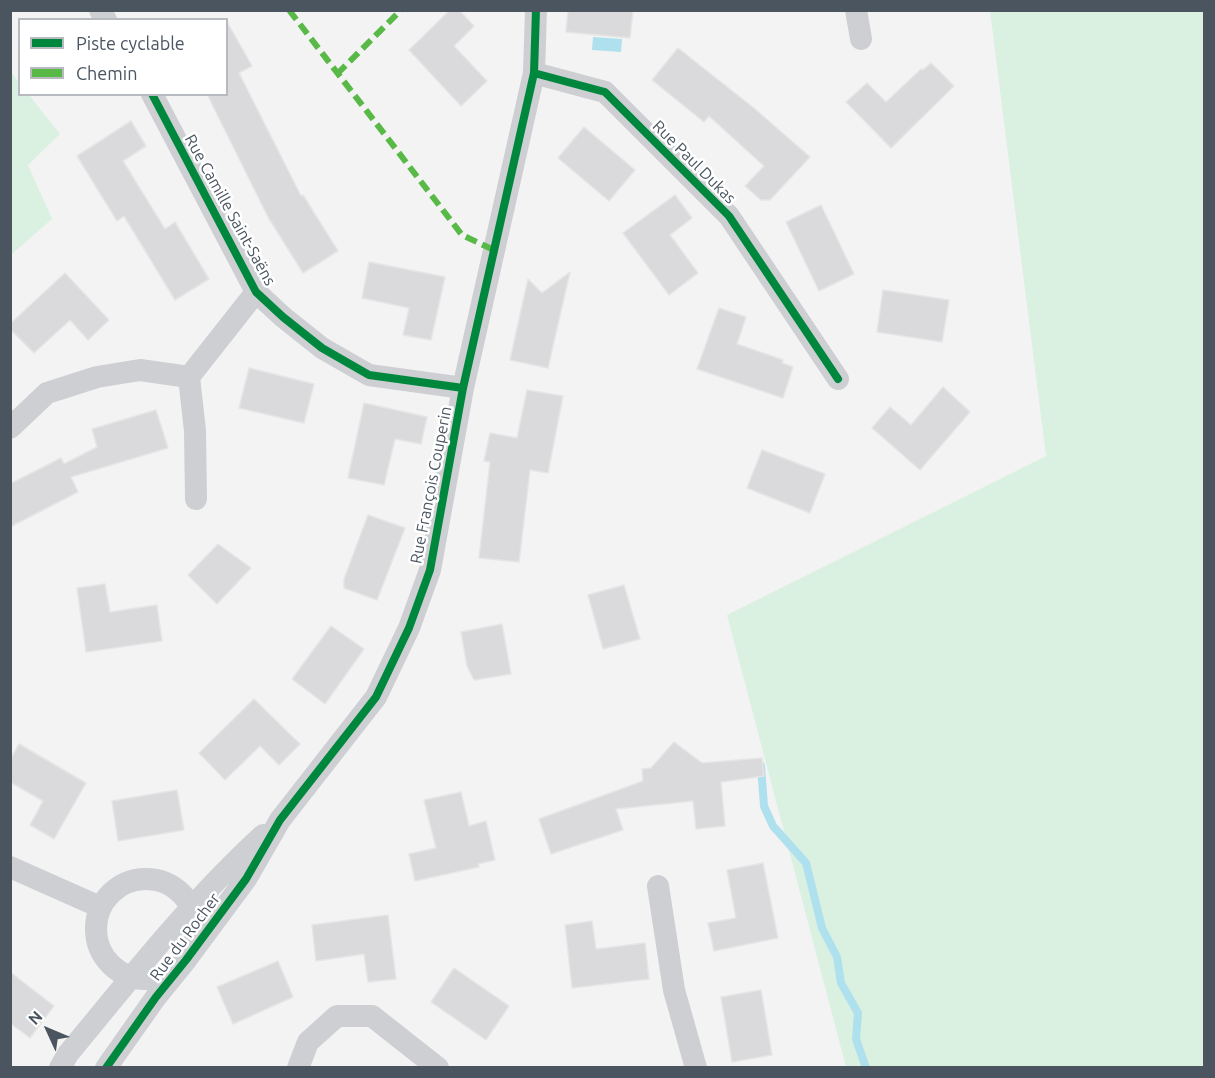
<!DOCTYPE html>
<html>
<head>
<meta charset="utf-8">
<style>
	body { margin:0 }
	#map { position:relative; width:1215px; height:1078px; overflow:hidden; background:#f4f3f3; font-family:Ubuntu,sans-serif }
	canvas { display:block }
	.frame { position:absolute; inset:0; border:12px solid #4a5560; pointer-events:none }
	.legend { position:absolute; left:18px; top:18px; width:210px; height:78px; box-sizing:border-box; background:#fff; border:2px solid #b7bbbf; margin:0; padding:8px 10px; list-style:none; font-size:18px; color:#4a5560 }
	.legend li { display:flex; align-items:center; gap:12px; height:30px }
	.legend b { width:30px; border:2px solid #b7bbbf }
	.north { position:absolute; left:18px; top:1000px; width:60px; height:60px; -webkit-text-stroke:4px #fff; paint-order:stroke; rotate:314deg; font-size:16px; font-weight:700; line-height:24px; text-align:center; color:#4a5560 }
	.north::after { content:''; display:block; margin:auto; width:21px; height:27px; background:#4a5560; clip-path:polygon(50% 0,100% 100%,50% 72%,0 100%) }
</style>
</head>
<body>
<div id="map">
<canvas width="1215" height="1078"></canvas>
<div class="frame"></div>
<ul class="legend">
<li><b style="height:8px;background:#00873e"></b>Piste cyclable</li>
<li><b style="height:8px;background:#58b947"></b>Chemin</li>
</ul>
<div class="north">N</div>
</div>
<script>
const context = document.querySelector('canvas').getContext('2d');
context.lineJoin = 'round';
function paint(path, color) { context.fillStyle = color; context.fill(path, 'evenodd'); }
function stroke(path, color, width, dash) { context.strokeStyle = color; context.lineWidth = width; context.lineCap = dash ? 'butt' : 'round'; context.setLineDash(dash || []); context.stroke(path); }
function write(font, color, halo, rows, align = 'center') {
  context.font = font + ' Ubuntu,sans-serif'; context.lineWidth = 5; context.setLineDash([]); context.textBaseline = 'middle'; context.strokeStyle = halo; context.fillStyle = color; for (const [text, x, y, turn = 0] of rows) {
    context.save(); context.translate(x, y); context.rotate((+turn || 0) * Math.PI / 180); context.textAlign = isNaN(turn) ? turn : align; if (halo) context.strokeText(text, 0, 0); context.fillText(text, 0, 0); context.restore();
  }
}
const green = new Path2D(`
	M990 11H1204V1067H846L727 615 1046 456Z
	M10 71 19 82 20 94 29 95 60 134 28 165 52 219 11 255Z`);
const water = new Path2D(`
	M593 37 622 39 621 52 592 50Z`);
const stream = new Path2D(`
	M761 766 764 806 773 826 806 863 822 928 837 957 841 983 858 1013 856 1039 866 1068`);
const building = new Path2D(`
	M450 10H459L474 26 454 46 487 81 461 106 409 50Z
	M568 10H633L630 38 566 32Z
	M226 20 252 66 239 73 301 196 303 195 338 251 303 273 268 217 207 94H226Z
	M678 48 755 109 810 157 770 200H761L745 186 764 166 709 116 704 122 652 80Z
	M931 63 954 86 891 148 846 102 867 83 886 102 921 69 923 70Z
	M131 121 146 146 123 161 165 229 175 222 209 279 175 300 124 216 117 221 77 156Z
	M584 127 635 170 609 201 558 158Z
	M675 195 692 218 670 235 698 273 669 295 623 233Z
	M821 205 854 274 819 291 786 222Z
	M369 262 445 277 431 340 403 335 409 308 362 298Z
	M570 272 548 368 510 360 528 279 542 293Z
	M65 273 109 320 88 340 70 320 34 353 10 329V324Z
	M883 290 949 300 942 342 877 332Z
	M719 308 746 317 737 344 783 360 782 363 793 367 783 398 697 369Z
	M249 368 314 384 304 423 239 408Z
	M943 387 970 412 920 470 872 428 890 407 911 425Z
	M527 390 563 396 548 473 530 470 519 562 479 558 490 462 484 461 490 433 517 438Z
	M364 403 427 417 421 444 395 439 384 485 348 478Z
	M156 410 168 448 71 477 78 492 10 527V484L61 458 64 464 97 447 92 429Z
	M762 450 825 474 810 513 747 488Z
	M368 515 405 528 377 600 344 588V579Z
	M218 544 251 568 217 604 188 575Z
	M105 584 110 612 157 605 162 641 86 652 77 588Z
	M624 585 640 639 603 649 588 595Z
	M502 624 511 674 474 680 467 666 461 632Z
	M331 626 364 649 325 704 292 679Z
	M254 699 300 744 279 765 260 746 225 780 199 753Z
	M674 742 702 763 762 758 764 776 721 782 725 826 696 829 693 801 616 809 623 830 551 854 539 819 643 781 642 769 651 768Z
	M19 744 86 783 54 839 30 825 43 801 10 782V760Z
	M177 790 184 830 118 841 112 801Z
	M461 792 469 826 486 821 495 860 478 864 479 867 415 881 409 854 436 848 424 800Z
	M763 863 778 938 714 951 708 923 736 918 727 870Z
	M388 915 396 979 368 982 364 954 316 961 312 925Z
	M592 921 596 949 645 943 649 979 572 988 565 925Z
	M278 961 293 997 233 1024 217 987Z
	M454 968 509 1006 486 1040 431 1002Z
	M10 972 54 1006 30 1038 10 1023Z
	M761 990 772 1055 732 1062 721 997Z`);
const street = new Path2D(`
	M100 10 106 20
	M856 10 861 39
	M534 73 605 92 729 216 838 379
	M152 94 256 292 283 317 322 348 369 375 463 388
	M10 428 47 393 97 377 140 370 189 377
	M196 499 195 431 189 377 256 292
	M10 867 100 907
	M96 929a50 50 0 1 1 100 0a50 50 0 1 1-100 0Z
	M658 886 674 990 696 1068
	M60 1068 68 1054C130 979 191 901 263 835
	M106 1068 156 997 186 960 246 879 280 820 376 697 409 628 430 570 463 388 534 73 536 10
	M298 1068 308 1042 337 1016H372L438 1068`);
const quiet = new Path2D(`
	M289 10 462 235 494 250
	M337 74 401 10`);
const cycleway = new Path2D(`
	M534 73 605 92 729 216 838 379
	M152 94 256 292 283 317 322 348 369 375 463 388
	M106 1068 156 997 186 960 246 879 280 820 376 697 409 628 430 570 463 388 534 73 536 10`);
const streetNames = [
	["Rue Paul Dukas",694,162,45],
	["Rue Camille Saint-Saëns",230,210,61],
	["Rue François Couperin",431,485,-79],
	["Rue du Rocher",185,937,-53]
];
paint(green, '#daf1e2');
paint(water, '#afe0ed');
stroke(stream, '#afe0ed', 8);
paint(building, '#dadadc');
stroke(building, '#e5e5e6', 1.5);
stroke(street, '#cdcfd2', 22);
stroke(quiet, '#58b947', 6, [12, 6]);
stroke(cycleway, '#00873e', 8);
write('16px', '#4a5560', '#fff', streetNames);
</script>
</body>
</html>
